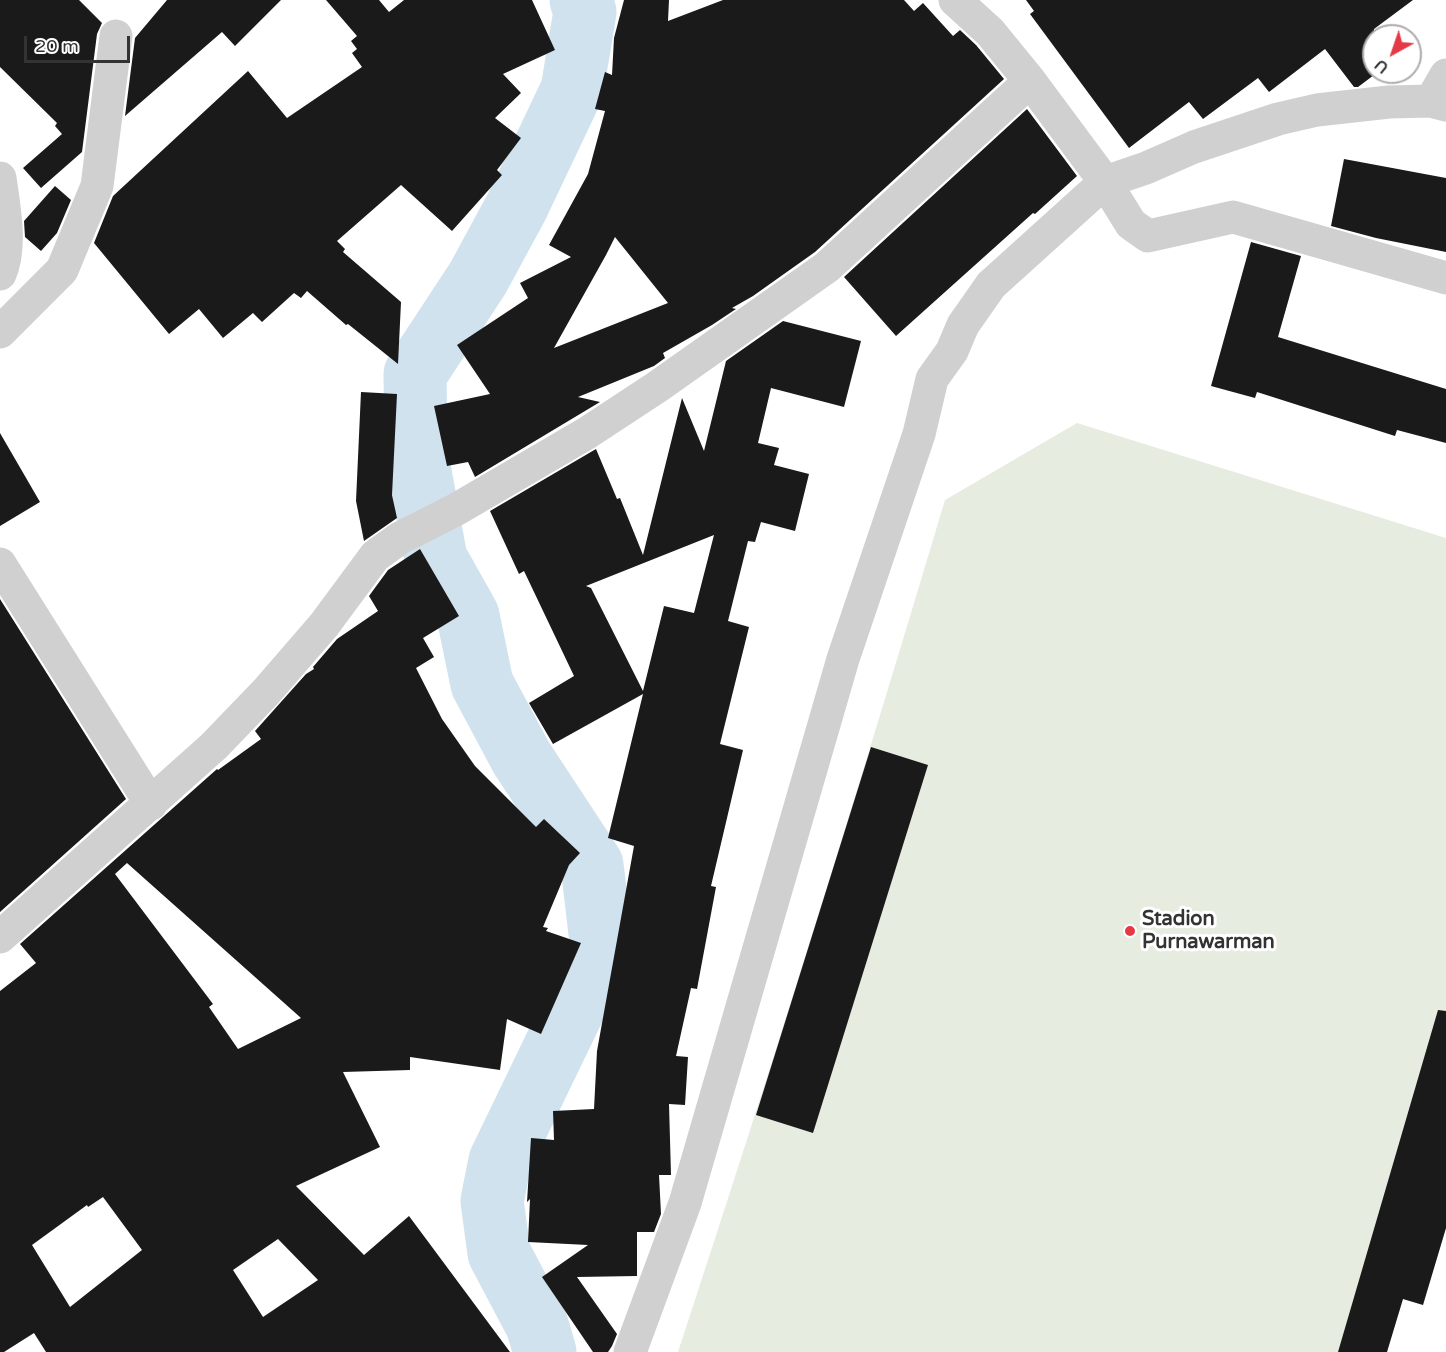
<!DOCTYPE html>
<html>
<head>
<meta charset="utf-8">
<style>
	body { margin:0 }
	#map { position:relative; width:1446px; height:1352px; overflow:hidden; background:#fff; font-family:"Varela Round",sans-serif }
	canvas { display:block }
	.north { position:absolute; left:1362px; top:24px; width:60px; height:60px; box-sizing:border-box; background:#fff; border:2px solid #adadad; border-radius:50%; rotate:220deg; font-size:16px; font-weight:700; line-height:24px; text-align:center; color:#333 }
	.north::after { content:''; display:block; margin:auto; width:21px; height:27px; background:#e63946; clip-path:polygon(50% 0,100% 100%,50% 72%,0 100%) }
	.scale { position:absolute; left:24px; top:36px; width:106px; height:27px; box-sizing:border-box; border:3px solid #333; border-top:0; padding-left:8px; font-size:18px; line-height:21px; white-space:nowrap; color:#333; -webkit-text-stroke:4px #fff; paint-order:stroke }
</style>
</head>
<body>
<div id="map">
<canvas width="1446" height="1352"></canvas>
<div class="north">U</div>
<div class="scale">20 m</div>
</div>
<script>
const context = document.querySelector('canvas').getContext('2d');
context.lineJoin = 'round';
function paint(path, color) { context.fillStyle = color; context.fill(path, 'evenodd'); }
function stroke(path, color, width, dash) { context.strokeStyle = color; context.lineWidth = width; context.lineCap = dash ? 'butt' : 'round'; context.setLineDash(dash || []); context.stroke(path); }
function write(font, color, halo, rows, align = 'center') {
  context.font = font + ' "Varela Round",sans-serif'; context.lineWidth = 6; context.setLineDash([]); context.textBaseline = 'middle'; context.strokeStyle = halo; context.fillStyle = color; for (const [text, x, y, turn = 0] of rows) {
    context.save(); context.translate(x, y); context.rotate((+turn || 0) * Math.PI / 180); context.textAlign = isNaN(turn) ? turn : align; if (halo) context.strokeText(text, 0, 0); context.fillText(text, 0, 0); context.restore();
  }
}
const green = new Path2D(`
	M1077 423 1446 538V1228L1423 1305 1403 1299 1387 1352H678C771 1069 860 785 945 500Z`);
const river = new Path2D(`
	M545 1352 537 1325 499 1253 492 1201 500 1161 602 950 592 865 521 757 482 684 468 616 436 559 416 450 415 374 478 278 517 206 572 90 585 12 581 0`);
const building = new Path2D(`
	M0 0H79L102 23 97 34 82 152 41 188 23 168 62 134 55 126 57 123 0 67Z
	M167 0H281L235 46 222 32 125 116 135 38Z
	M326 0H379L389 12 404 0H532L555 50 503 74 521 93 495 118 521 138 497 170 502 175 452 231 401 185 337 241 345 249 343 252 401 302 398 364 348 324 346 325 307 291 301 298 294 293 262 322 253 313 223 338 199 309 169 334 94 243 113 196 248 71 287 118 362 67 352 53 357 49 351 41 357 36Z
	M624 0H669L668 21 723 0H904L914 11 923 3 953 36 960 30 976 45 1004 79 815 252 753 296 732 308 736 309 712 325 663 353 665 358 654 366 578 397 600 402 475 477 468 462 447 466 434 406 490 394 457 345 528 298 520 283 571 257 549 245 588 174 605 111 595 109 605 72 612 75 614 38ZM615 237 668 303 554 348 606 255Z
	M1026 0H1413L1374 29V75L1358 87H1354L1325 49 1269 92 1258 78 1203 119 1189 102 1129 148 1030 14 1034 11Z
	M1027 109 1077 176 1035 214 1033 213 896 336 844 277Z
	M1344 159 1446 178V252L1376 238 1331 226Z
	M55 186 71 200 57 233 41 251 25 237 24 221Z
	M1251 242 1301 256 1278 337 1446 389V443L1397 430 1395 436 1257 392 1255 398 1211 386Z
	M783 321 861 341 844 407 771 388 758 443 779 448 774 465 809 474 795 531 761 522 755 542 748 541 728 621 749 627 720 744 743 750 711 886 716 887 697 989 691 988 676 1056 688 1057 685 1105 669 1104 671 1175H659L661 1214 654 1232H637V1276L577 1277 617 1334 612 1346 608 1352H593L542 1277 588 1245 528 1242 530 1199 527 1202 531 1138 554 1140 553 1111 594 1109 597 1051 634 846 608 838 643 694 553 744 529 703 574 676 524 571 519 574 490 511 596 449 617 499 620 498 643 555 682 398 704 451 726 361ZM714 535 694 613 664 606 643 691 591 588 586 586Z
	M361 392 397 394 392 495 397 518 364 541 356 501Z
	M0 433 40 502 0 526Z
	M420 549 459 616 423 638 434 657 416 668 442 719 475 766 536 827 544 819 580 853 569 865 543 927 548 928 546 931 581 943 541 1034 507 1019 500 1070 410 1057V1070L343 1072 380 1147 296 1186 364 1255 409 1216 510 1352H46L34 1333 4 1352H0V991L36 963 20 944 217 769 218 770 261 739 255 731 306 674 314 669 313 667 337 639 378 611 369 596 388 570ZM127 863 301 1018 238 1049 209 1007 213 1004 115 874ZM103 1197 142 1250 70 1307 32 1245 87 1205 88 1207ZM278 1239 318 1280 263 1317 233 1270Z
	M0 599 126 799 0 912Z
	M871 747 928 765 813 1133 756 1115Z
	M1438 1010 1446 1011V1228L1423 1305 1403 1299 1387 1352H1338Z`);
const minor = new Path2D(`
	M955 0 990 32 1030 81 1105 182 1131 224 1148 236 1233 217 1446 278
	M1431 101 1446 75
	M0 178C4 206 12 248 0 274
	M0 332 62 270 97 186 116 36
	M0 564 151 804
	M0 937 214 746 266 692 324 625 375 556 400 538 457 509 587 433 657 387 827 267 1030 81
	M630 1352 685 1203 843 659 919 434 932 379 952 351 963 325 991 285 1105 182 1146 168 1194 147 1278 119 1317 110 1389 102 1431 101 1446 105`);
const markers = [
	[1130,931,6,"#e63946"]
];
const poiNames = [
	["Stadion",1142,920],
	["Purnawarman",1142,943]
];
paint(green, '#e6ecdf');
stroke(river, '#cfe2ee', 63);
paint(building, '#1a1a1a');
stroke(minor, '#d0d0d0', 33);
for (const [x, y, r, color] of markers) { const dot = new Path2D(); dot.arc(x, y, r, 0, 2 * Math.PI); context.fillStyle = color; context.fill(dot); stroke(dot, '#fff', 2); }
write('bold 20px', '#333', '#fff', poiNames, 'left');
</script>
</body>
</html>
